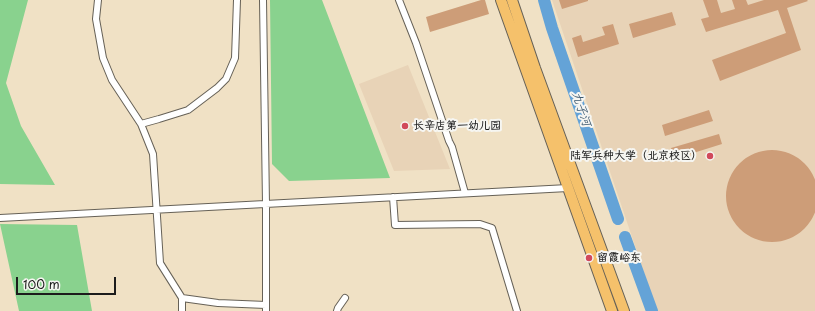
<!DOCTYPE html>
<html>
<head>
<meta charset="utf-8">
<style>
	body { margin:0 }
	#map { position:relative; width:815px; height:311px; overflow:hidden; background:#f0e1c5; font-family:"Playpen Sans",sans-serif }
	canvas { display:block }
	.scale { position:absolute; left:16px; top:277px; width:100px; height:18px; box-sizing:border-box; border:2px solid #1c1c1c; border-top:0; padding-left:5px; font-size:12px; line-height:14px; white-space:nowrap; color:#1c1c1c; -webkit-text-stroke:3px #f6f6f2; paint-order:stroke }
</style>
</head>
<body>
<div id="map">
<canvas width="815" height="311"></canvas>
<div class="scale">100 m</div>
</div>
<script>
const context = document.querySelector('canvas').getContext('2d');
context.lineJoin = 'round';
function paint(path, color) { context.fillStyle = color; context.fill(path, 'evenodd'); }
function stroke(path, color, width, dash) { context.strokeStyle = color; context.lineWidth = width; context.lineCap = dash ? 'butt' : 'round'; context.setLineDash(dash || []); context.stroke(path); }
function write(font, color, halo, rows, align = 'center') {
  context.font = font + ' "Playpen Sans","LXGW WenKai TC",sans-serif'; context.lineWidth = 4; context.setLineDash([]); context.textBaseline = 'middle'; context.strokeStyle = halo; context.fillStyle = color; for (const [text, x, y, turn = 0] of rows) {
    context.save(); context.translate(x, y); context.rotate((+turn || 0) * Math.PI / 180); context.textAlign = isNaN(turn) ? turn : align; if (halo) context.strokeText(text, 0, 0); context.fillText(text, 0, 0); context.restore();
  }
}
const built = new Path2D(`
	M552 0H815V311H657Z
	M408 65 450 169 394 171 359 84Z`);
const green = new Path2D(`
	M0 0H28L6 83 21 126 55 185 0 184Z
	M270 0H322L390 178 289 181 272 164Z
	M0 224 77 225 92 311H19Z`);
const river = new Path2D(`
	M544 0 552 28 618 219
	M625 237 652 311`);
const building = new Path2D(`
	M481 0H485L489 14 430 32 426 17Z
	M559 0H588V1L562 9Z
	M703 0H717L721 13 735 9 732 0H746L748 5 764 0H807L808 1 787 8 801 50 720 81 712 60 786 33 778 10 706 32 701 19 709 17Z
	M672 12 676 25 633 38 629 24Z
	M613 24 619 44 578 57 572 38 581 35 583 42 605 35 602 27Z
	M709 110 713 121 665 136 662 125Z
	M719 134 722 144 674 159 671 148Z
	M726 196a46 46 0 1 1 92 0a46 46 0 1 1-92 0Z`);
const minor = new Path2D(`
	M98 0 96 19 103 58 112 80 141 124 153 154 160 263 182 298V311
	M263 0 266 204V311
	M399 0 416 43 449 141 452 147 465 193
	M141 124 159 119 188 110 217 88 226 79 235 58 237 0
	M393 197 395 225 480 224 492 228 517 311
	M0 218 568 188
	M182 298 218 303 266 305
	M337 311 338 308 345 298`);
const primary = new Path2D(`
	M501 0 612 311
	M512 0 535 68 624 311`);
const markers = [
	[405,126,4,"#d1495b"],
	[710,156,4,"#d1495b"],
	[589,258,4,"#d1495b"]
];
const poiNames = [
	["长辛店第一幼儿园",413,126],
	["陆军兵种大学（北京校区）",702,156,"right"],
	["留霞峪东",597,258]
];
const waterNames = [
	["九子河",581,109,71]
];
paint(built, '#e8d3b7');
paint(green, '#89d28e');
stroke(river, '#64a3d7', 12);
paint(building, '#cd9d78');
stroke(minor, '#666157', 8);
stroke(primary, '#666157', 12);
stroke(minor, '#fff', 6);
stroke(primary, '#f5c16b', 10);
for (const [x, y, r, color] of markers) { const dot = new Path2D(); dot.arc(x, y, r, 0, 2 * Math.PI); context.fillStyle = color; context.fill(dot); stroke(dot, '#f6f6f2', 1.5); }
write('bold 11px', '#1c1c1c', '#f6f6f2', poiNames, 'left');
write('italic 12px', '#3c5970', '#f6f6f2', waterNames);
</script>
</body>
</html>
